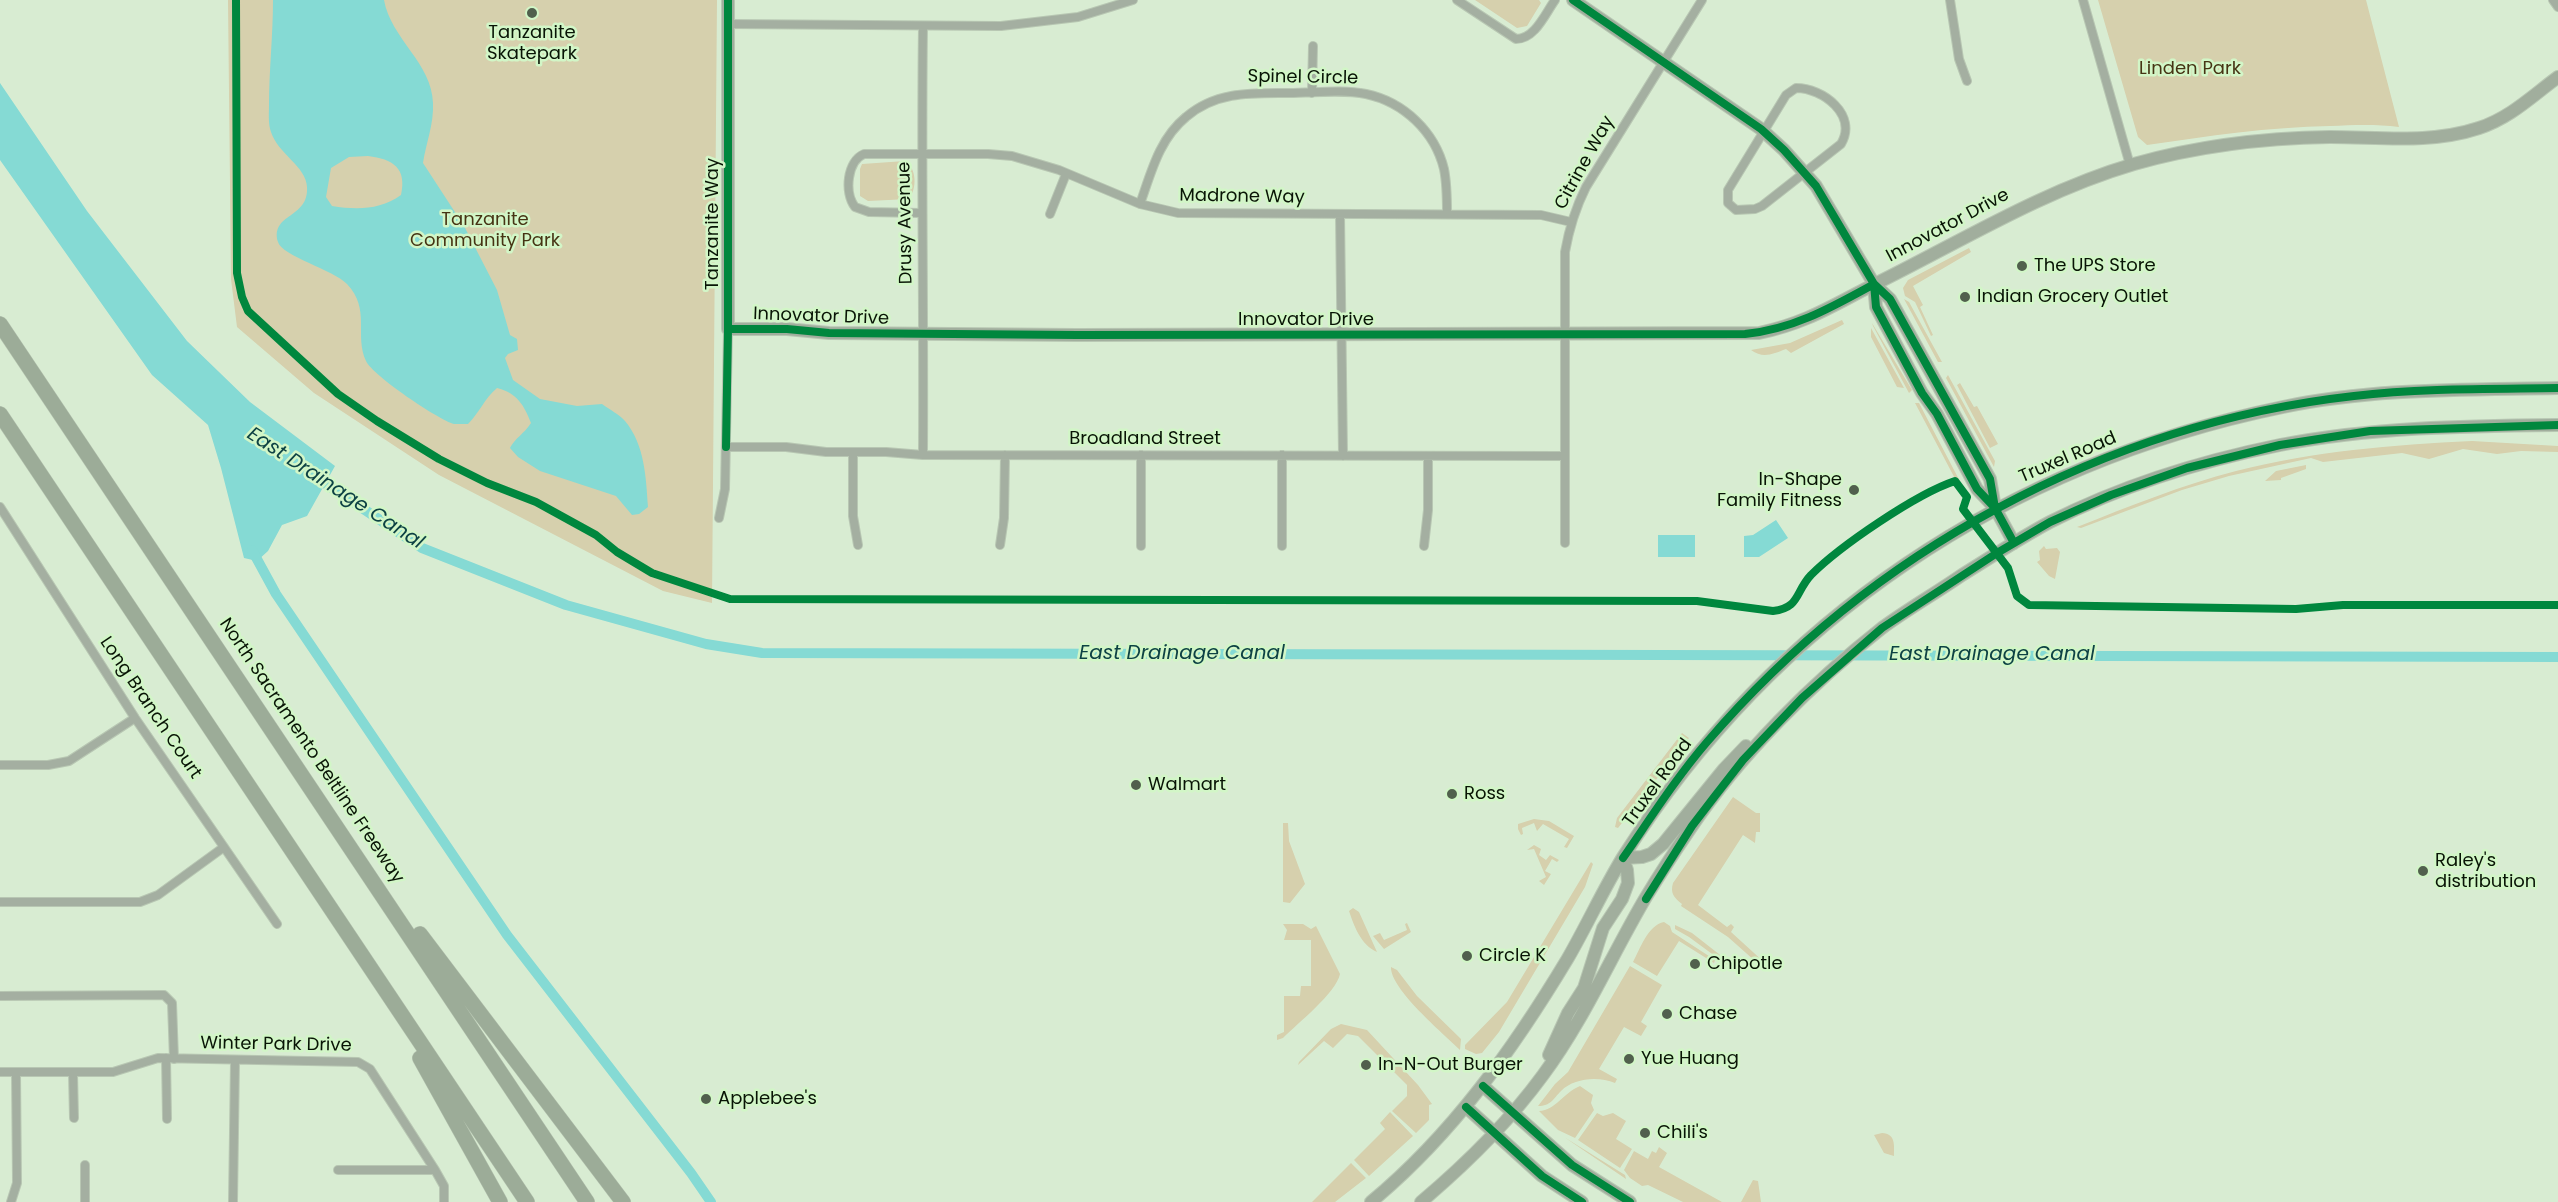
<!DOCTYPE html>
<html>
<head>
<meta charset="utf-8">
<style>
	body { margin:0 }
	canvas { display:block; background:#d8ecd2 }
</style>
</head>
<body>
<canvas width="2558" height="1202"></canvas>
<script>
const context = document.querySelector('canvas').getContext('2d');
context.lineJoin = 'round';
function paint(path, color) { context.fillStyle = color; context.fill(path, 'evenodd'); }
function stroke(path, color, width, dash) { context.strokeStyle = color; context.lineWidth = width; context.lineCap = dash ? 'butt' : 'round'; context.setLineDash(dash || []); context.stroke(path); }
function write(font, color, halo, rows, align = 'center') {
  context.font = font + ' Poppins,sans-serif'; context.lineWidth = 5; context.setLineDash([]); context.textBaseline = 'middle'; context.strokeStyle = halo; context.fillStyle = color; for (const [text, x, y, turn = 0] of rows) {
    context.save(); context.translate(x, y); context.rotate((+turn || 0) * Math.PI / 180); context.textAlign = isNaN(turn) ? turn : align; if (halo) context.strokeText(text, 0, 0); context.fillText(text, 0, 0); context.restore();
  }
}
const green = new Path2D(`
	M228 0H717L712 603 663 591 439 475 314 393 237 327 231 279Z
	M1475 0H1539L1541 3 1527 26 1517 28Z
	M2098 0H2366L2399 127C2376 124 2354 125 2330 126 2269 127 2208 136 2147 145L2138 137Z
	M905 161C917 168 917 189 909 199L868 201 860 196V169L862 164Z
	M1969 248 1971 252 1913 286 1923 305 1920 307 1933 335 1931 336 1915 302 1905 296 1903 288 1908 280Z
	M1904 299 1909 302 1942 362H1938Z
	M1842 320 1844 324 1791 353 1786 349C1773 354 1763 359 1751 350L1790 343Z
	M1872 323 1912 390 1909 393 1873 326Z
	M1871 328 1904 388 1897 387 1871 337Z
	M1948 375 1995 461 1994 467 1946 378Z
	M1960 383 1974 407 1977 406 1998 444 1990 448 1957 385Z
	M1915 403H1919L1965 491 1960 488Z
	M2472 441 2558 446V452L2521 451 2497 454 2463 449 2429 459 2402 453 2323 462 2311 458 2229 476 2182 490 2081 528 2077 527C2130 506 2182 485 2236 471 2314 451 2392 445 2472 441Z
	M2306 465V469L2281 478V480L2265 481 2276 471Z
	M2044 546 2046 549 2057 548 2060 552 2055 579 2049 576 2037 562 2040 560 2039 551Z
	M1682 733 1689 738 1618 828 1615 827 1617 818Z
	M1733 797 1756 813H1760V832H1756L1755 843 1743 835 1698 905 1727 927 1731 924 1734 927 1731 932 1765 963 1771 959 1775 963 1771 970 1764 969 1728 937 1681 906 1682 904C1674 898 1670 893 1673 883Z
	M1534 819 1549 821 1574 836 1567 848 1564 847 1569 839 1543 824 1537 831 1534 823 1522 828 1523 834 1521 835 1518 829V824Z
	M1283 823H1288L1289 841 1305 884 1290 903 1283 902Z
	M1534 845 1541 849 1539 855 1546 860 1550 855 1559 860 1557 862 1552 859 1545 871 1551 874 1544 885 1539 881 1546 877 1534 849 1527 850Z
	M1591 862 1593 864 1585 887 1499 1032 1482 1053 1476 1054 1465 1049V1045L1507 1002Z
	M1353 908 1359 912 1377 952C1361 945 1354 926 1349 911Z
	M1664 922 1670 926 1672 932 1715 960 1714 963 1679 941 1657 976 1633 962C1640 949 1648 925 1664 922Z
	M1407 923 1411 932 1384 949 1373 936 1380 933 1384 940 1407 930 1405 924Z
	M1283 924H1303L1311 929 1316 926 1340 974C1336 993 1298 1023 1283 1038L1277 1040V1035L1284 1032V996H1300L1301 986H1311V940H1284L1287 930Z
	M1675 925 1692 933 1738 969 1734 970 1689 937 1675 929Z
	M1630 966 1662 985 1641 1022 1647 1026 1641 1036 1624 1027 1599 1069 1617 1079 1615 1083C1598 1076 1574 1078 1561 1091 1553 1099 1551 1106 1538 1106L1555 1084 1568 1072Z
	M1391 967 1397 970 1417 996 1461 1039 1460 1050C1443 1033 1390 989 1391 967Z
	M1341 1024 1367 1030 1418 1085 1432 1104 1429 1105V1120L1416 1133 1392 1111 1407 1096V1085L1358 1036 1347 1034 1333 1048 1324 1041 1298 1065 1299 1062 1331 1029Z
	M1580 1086 1593 1095 1591 1103 1594 1110 1575 1138 1558 1130 1539 1111C1556 1110 1563 1093 1580 1086Z
	M1390 1112 1413 1136 1369 1176 1354 1160 1385 1129 1380 1123Z
	M1597 1113 1603 1116 1613 1113 1626 1121 1616 1139 1632 1149 1620 1168 1578 1140Z
	M1882 1133C1896 1134 1894 1145 1894 1156L1884 1153 1874 1135Z
	M1564 1137 1625 1175 1626 1179Z
	M1659 1147 1667 1153 1659 1167 1722 1202H1683L1648 1185 1642 1186 1630 1178 1624 1170 1634 1151 1648 1159 1652 1151 1656 1153Z
	M1351 1163 1366 1178 1335 1202H1312Z
	M1753 1180 1758 1181 1761 1202H1741Z`);
const water = new Path2D(`
	M273 0H384C391 39 432 63 433 103 434 124 426 143 423 163L464 226 497 290 510 335 517 339 518 350 508 354 505 358 513 380 540 399 577 406 602 404C609 409 620 415 625 421 645 445 646 478 648 507L639 514 632 515 616 496 540 471 518 457 510 448C515 438 524 434 531 423 524 405 517 393 497 388 484 399 480 412 468 424 464 424 459 424 454 424 439 420 373 376 366 361 354 335 371 309 347 284 334 270 282 256 278 242 270 213 309 219 307 187 306 166 278 154 271 132 268 124 269 113 269 105 269 70 273 35 273 0ZM368 156C393 159 407 168 401 195 380 210 357 210 332 206L326 197 331 168 349 157Z
	M0 83 87 211 187 341 250 402 335 466 307 516 282 525 268 551 257 561 244 558 221 468 208 425 152 375 0 160Z
	M1776 520 1788 538 1759 557H1744V536L1753 535Z
	M1658 535H1695V557H1658Z`);
const canal = new Path2D(`
	M314 476 422 548 566 605 706 644 762 653 2558 657
	M252 550 276 594 507 935 691 1173 711 1202`);
const street = new Path2D(`
	M1457 0 1516 39C1535 39 1545 14 1555 0
	M1950 0 1959 59 1967 81
	M2083 0 2130 165
	M2553 0 2558 7
	M727 24 1001 26 1078 17 1133 0
	M923 27C921 170 924 313 923 455
	M1796 88C1823 88 1858 115 1841 144L1762 206 1755 209 1736 210 1728 203V190L1786 95Z
	M1312 93 1313 46
	M1140 204C1151 173 1159 139 1186 117 1216 91 1252 93 1289 93 1314 93 1342 89 1366 94 1404 102 1435 132 1444 169 1447 184 1447 199 1447 214
	M921 213 869 212 855 207C844 193 847 161 864 154H988L1012 156 1059 170 1140 204 1178 213 1541 215 1571 222
	M1050 214 1066 174
	M1340 214 1343 456
	M726 447H786L826 452H886L923 455 1565 456
	M853 453V516L858 545
	M1282 455V546
	M0 507 135 718 277 924
	M719 518 725 489 728 329
	M1565 543V252C1569 229 1575 209 1586 187L1702 0
	M1000 545 1004 518 1005 455
	M1141 546V455
	M1424 546 1428 510V456
	M0 765H48L69 761 135 718
	M0 902H140L158 895 224 847
	M0 996 164 995 172 1003 174 1059
	M166 1058 167 1119
	M0 1072H113L158 1058 358 1062 370 1069 435 1170H338
	M73 1073 74 1118
	M435 1170 444 1186V1202
	M11 1202 17 1183 16 1073
	M85 1202V1165
	M233 1202 235 1061`);
const secondary = new Path2D(`
	M728 0V329H787L829 333 1077 335 1759 333C1807 323 1833 305 1875 284 1960 242 2042 191 2134 164 2197 146 2264 138 2330 137 2380 137 2431 144 2479 128 2510 118 2532 96 2558 77
	M1573 0 1761 129 1784 150 1816 186 1874 284 1890 299 1990 479 1995 508
	M1874 284 1876 307 1922 393 1937 414 1977 489 1995 508 2014 543
	M1623 858 1642 857 1651 854 1663 844 1724 769 1746 746
	M1549 1055 1568 1013 1584 988 1603 928 1622 899 1628 883 1627 870 1623 858
	M1483 1086 1572 1165 1630 1202
	M1466 1107 1542 1176 1582 1202
	M1371 1202C1452 1135 1514 1048 1568 958 1587 925 1603 890 1623 857 1775 618 2006 464 2283 407 2373 388 2466 390 2558 388
	M1421 1202C1466 1164 1508 1123 1543 1075 1584 1020 1611 956 1646 897 1660 874 1675 851 1690 829 1739 756 1813 682 1882 628 1908 609 1936 593 1962 575 1991 557 2020 538 2050 522 2123 485 2201 461 2280 445 2372 427 2465 426 2558 425`);
const highway = new Path2D(`
	M0 324 587 1202
	M0 414 527 1202
	M420 934 623 1202
	M420 1058 500 1202`);
const cycleway = new Path2D(`
	M236 0 237 273 242 297 248 311 338 394 377 421 439 459 487 483 536 502 596 535 617 552 652 573 730 599 1697 601 1773 611C1800 608 1795 592 1811 575 1840 546 1916 494 1955 481L1967 497 1963 509 2008 568 2017 596 2029 605 2296 609 2343 605H2558
	M1573 0 1761 129 1784 150 1816 186 1874 284 1890 299 1990 479 1995 508
	M1874 284 1876 307 1922 393 1937 414 1977 489 1995 508 2014 543
	M728 329H787L829 333 1077 335 1745 334C1794 329 1832 307 1874 284
	M726 447 728 329V0
	M1623 858C1650 819 1676 778 1707 742 1871 551 2104 424 2354 396 2421 388 2490 389 2558 388
	M1646 899 1692 826 1715 796 1743 760 1802 698 1882 628 1997 553 2050 522 2111 495 2187 468 2280 445 2370 431 2558 425
	M1483 1086 1572 1165 1630 1202
	M1466 1107 1542 1176 1582 1202`);
const markers = [
	[532,13,6,"#51604d"],
	[2022,266,6,"#51604d"],
	[1965,297,6,"#51604d"],
	[1854,490,6,"#51604d"],
	[1136,785,6,"#51604d"],
	[1452,794,6,"#51604d"],
	[2423,871,6,"#51604d"],
	[1467,956,6,"#51604d"],
	[1695,964,6,"#51604d"],
	[1667,1014,6,"#51604d"],
	[1629,1059,6,"#51604d"],
	[1366,1065,6,"#51604d"],
	[706,1099,6,"#51604d"],
	[1645,1133,6,"#51604d"]
];
const poiNames = [
	["Tanzanite",532,33,"center"],
	["Skatepark",532,54,"center"],
	["The UPS Store",2034,266],
	["Indian Grocery Outlet",1977,297],
	["In-Shape",1842,480,"right"],
	["Family Fitness",1842,501,"right"],
	["Walmart",1148,785],
	["Ross",1464,794],
	["Raley's",2435,861],
	["distribution",2435,882],
	["Circle K",1479,956],
	["Chipotle",1707,964],
	["Chase",1679,1014],
	["Yue Huang",1641,1059],
	["In-N-Out Burger",1378,1065],
	["Applebee's",718,1099],
	["Chili's",1657,1133]
];
const parkNames = [
	["Linden Park",2190,69],
	["Tanzanite",485,220],
	["Community Park",485,241]
];
const streetNames = [
	["Spinel Circle",1303,78,1],
	["Citrine Way",1585,163,-61],
	["Madrone Way",1242,197,1],
	["Drusy Avenue",906,223,-91],
	["Tanzanite Way",713,224,-90],
	["Innovator Drive",1948,226,-28],
	["Innovator Drive",821,317,2],
	["Innovator Drive",1306,320],
	["Broadland Street",1145,439],
	["Truxel Road",2068,458,-23],
	["Long Branch Court",150,708,56],
	["North Sacramento Beltline Freeway",311,751,56],
	["Truxel Road",1658,783,-54],
	["Winter Park Drive",276,1045,1]
];
const waterNames = [
	["East Drainage Canal",335,489,33],
	["East Drainage Canal",1182,654],
	["East Drainage Canal",1992,655]
];
paint(green, '#d6d0ad');
paint(water, '#85dad4');
stroke(canal, '#85dad4', 10);
stroke(street, '#b8c7b3', 10);
stroke(secondary, '#b8c7b3', 14);
stroke(highway, '#b8c7b3', 16);
stroke(street, '#a4afa1', 8);
stroke(secondary, '#a1ae9d', 12);
stroke(highway, '#9cac98', 15);
stroke(cycleway, '#00873e', 8);
for (const [x, y, r, color] of markers) { const dot = new Path2D(); dot.arc(x, y, r, 0, 2 * Math.PI); context.fillStyle = color; context.fill(dot); stroke(dot, '#d2f6c7', 2); }
write('18px', '#081405', '#d2f6c7', poiNames, 'left');
write('18px', '#463414', '#d2f6c7', parkNames);
write('18px', '#081405', '#d2f6c7', streetNames);
write('italic 20px', '#0d4244', '#d2f6c7', waterNames);
</script>
</body>
</html>
